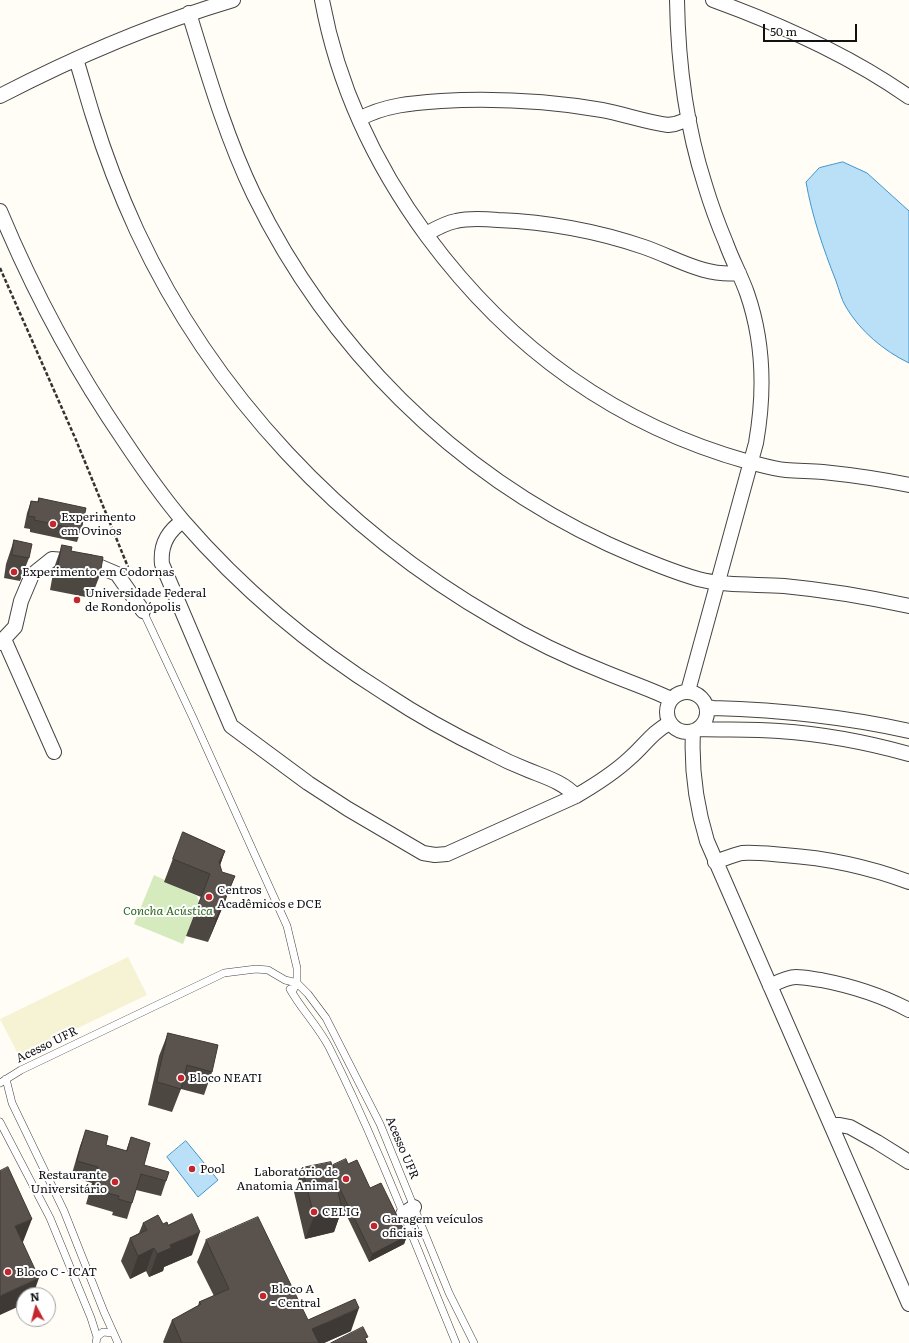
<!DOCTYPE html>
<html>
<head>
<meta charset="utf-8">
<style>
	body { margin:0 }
	#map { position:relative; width:909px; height:1343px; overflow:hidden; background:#fffdf5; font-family:Literata,serif }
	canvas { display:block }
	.north { position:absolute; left:16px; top:1287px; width:40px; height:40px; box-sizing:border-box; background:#fff; border:1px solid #a0a0a0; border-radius:50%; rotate:353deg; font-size:11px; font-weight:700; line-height:16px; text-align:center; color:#111 }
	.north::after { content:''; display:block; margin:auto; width:14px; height:18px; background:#c4262e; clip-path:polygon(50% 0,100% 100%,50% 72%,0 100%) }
	.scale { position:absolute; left:763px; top:24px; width:94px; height:18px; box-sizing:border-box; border:2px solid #111; border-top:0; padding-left:5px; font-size:12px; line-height:14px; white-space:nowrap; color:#111; -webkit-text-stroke:3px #fff; paint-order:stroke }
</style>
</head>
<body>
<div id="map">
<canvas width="909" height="1343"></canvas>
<div class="north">N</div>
<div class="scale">50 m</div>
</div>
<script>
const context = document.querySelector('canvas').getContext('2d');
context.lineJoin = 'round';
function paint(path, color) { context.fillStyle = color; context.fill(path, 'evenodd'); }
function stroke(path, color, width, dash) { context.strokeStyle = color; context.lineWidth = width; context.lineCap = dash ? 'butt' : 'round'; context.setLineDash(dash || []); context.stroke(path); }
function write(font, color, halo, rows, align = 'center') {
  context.font = font + ' Literata,serif'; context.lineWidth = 4; context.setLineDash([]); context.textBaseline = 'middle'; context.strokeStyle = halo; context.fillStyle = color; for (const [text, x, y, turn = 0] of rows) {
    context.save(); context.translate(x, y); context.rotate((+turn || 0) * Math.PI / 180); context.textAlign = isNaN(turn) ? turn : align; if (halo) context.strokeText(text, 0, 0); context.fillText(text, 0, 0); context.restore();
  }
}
const farmland = new Path2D(`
	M128 957 147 995 19 1056 0 1019Z`);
const green = new Path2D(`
	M154 875 165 880V882L197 896 199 902 183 944 134 924Z`);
const water = new Path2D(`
	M843 162 867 173 909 211V363C884 351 860 331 846 307 841 299 839 289 836 281 823 248 812 216 806 182L819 168Z
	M186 1141 218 1180 198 1197 167 1157Z`);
const path = new Path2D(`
	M0 268 76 440 128 567`);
const lane = new Path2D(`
	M143 611 193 718 287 926 297 968V983L292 992
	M290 989C301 1009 318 1026 329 1047 377 1143 415 1244 456 1343
	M6 1079 12 1103 64 1211 104 1312 118 1343
	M0 1083 21 1070 224 973 256 969 268 970 285 980 297 983 308 994 326 1018 380 1124 449 1293 474 1343
	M0 1122 50 1218 91 1318 97 1337 96 1343
	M97 1337 103 1332 113 1333`);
const street = new Path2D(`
	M322 0C338 87 375 165 427 236 509 347 616 425 749 462 761 465 774 469 786 470 798 471 811 471 823 472 852 475 880 479 909 485
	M677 0C678 63 686 126 705 185 711 205 718 224 726 243 732 260 741 276 747 293 764 342 765 392 756 443L688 691
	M713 0C782 25 849 55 909 97
	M189 13C208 75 226 137 254 195 329 348 453 472 608 544 637 557 667 570 698 579 725 586 756 584 784 586 826 590 868 597 909 606
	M76 59C82 78 87 97 93 116 105 155 120 194 137 231 213 394 341 530 496 619 531 640 569 658 607 673 629 682 650 689 671 699
	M0 96C75 57 152 24 233 0
	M359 119C385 105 412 103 441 101 495 98 549 101 602 110 624 114 646 122 668 125L675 124 689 119
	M0 211C34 293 75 369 125 442 143 469 162 496 183 521 241 588 311 647 386 694 419 716 454 735 489 752 502 759 515 765 528 770 545 777 563 782 576 796
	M426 234C435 229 445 223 456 221 469 218 485 219 498 220 548 222 597 231 644 247 676 258 704 277 739 273
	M183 521C168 531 160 545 162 564L231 726 308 783 348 809 423 853 435 855 447 854 576 796C595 785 614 773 630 758 644 746 653 731 670 723
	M4 639 54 752
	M0 643 15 627 21 601 32 575 52 559 89 562 117 574 143 611
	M667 712a20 20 0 1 1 40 0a20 20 0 1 1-40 0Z
	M707 707 713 708C781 710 843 716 909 731
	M699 729C725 730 752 729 779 731 823 734 866 742 909 754
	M693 732C691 770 696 805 707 841L909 1304
	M715 862C724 859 733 855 742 853 755 852 771 854 784 855 827 858 869 867 909 882
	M770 986C778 982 787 977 796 977 804 977 813 979 821 980 852 986 881 995 909 1010
	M831 1125H840L850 1127 877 1142 909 1162
	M403 1214 414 1207`);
const wall = new Path2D(`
	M39 498 81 530 77 542 30 532V529L24 528 27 513 31 501 37 502Z
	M14 540 29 558 20 581 4 578 6 564Z
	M62 545 71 551 100 575 91 598 50 590 54 568Z
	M183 832 225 851 220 865 226 899 208 942 186 936 201 897 164 882Z
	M168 1033 212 1072 204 1095 181 1089 172 1112 148 1105 159 1056Z
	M86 1130 106 1145 126 1151 131 1137 144 1165 166 1181 161 1196 136 1190 132 1203 127 1219 112 1215 113 1212 86 1204 92 1183 71 1177 80 1146Z
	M348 1164 370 1188 407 1236 404 1244 369 1262 342 1206V1209L334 1232 305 1239 294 1192 302 1168 332 1167 333 1165Z
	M143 1223 168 1225 192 1255 164 1267 163 1271 149 1277 146 1271 130 1279 121 1261 130 1238 139 1233Z
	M206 1240 308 1320 351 1331 324 1343H164L163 1342 172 1320 198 1306 199 1302 214 1296 197 1262Z`);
const shadedWall = new Path2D(`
	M225 851 217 874 219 862Z
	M235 876 226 899 208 942 216 919Z
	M342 1209 334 1232 305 1239 314 1216Z
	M32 1219 23 1242 7 1249 15 1226Z
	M200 1232 192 1255 164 1267 163 1271 149 1277 157 1254 170 1245Z
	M407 1236 404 1244 369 1262 372 1254Z
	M154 1248 146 1271 130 1279 138 1256Z
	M39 1278 33 1295H24V1304L0 1315V1296Z
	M359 1308 351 1331 324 1343H307L312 1329Z`);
const building = new Path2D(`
	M39 498 86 508 81 530 34 520 35 517 28 516 31 501 38 502Z
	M14 540 32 544 29 558 12 555Z
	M62 545 72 547 71 551 103 557 100 575 58 567Z
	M183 832 225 851 219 862 222 872 235 876 216 919 195 913 210 874 173 859Z
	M168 1033 218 1045 212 1072 187 1065 181 1089 157 1082Z
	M86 1130 108 1136 106 1145 127 1151 131 1137 150 1143 144 1165 169 1172 166 1181 141 1174 132 1203 118 1199 119 1196 92 1189 98 1167 77 1161Z
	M346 1159 348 1164 357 1160 370 1188 381 1183 407 1236 372 1254 335 1179 334 1175 337 1174 333 1165Z
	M331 1162 342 1209 314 1216 302 1168Z
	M8 1167 32 1219 15 1226 39 1278 0 1296V1171Z
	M192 1214 200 1232 170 1245 171 1248 157 1254 154 1248 138 1256 130 1238 147 1230 143 1223 158 1215 163 1224 167 1222 168 1225Z
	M258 1217 308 1320 355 1299 359 1308 312 1329 319 1343H182L172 1320 201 1304 199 1302 229 1289 206 1240Z
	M363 1327 368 1337 365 1338 367 1343H331Z`);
const markers = [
	[53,524,4,"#c4262e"],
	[14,572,4,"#c4262e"],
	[77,600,4,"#c4262e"],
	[209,897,4,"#c4262e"],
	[181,1078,4,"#c4262e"],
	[192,1169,4,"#c4262e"],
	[346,1179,4,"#c4262e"],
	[115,1182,4,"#c4262e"],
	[314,1212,4,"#c4262e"],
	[374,1226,4,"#c4262e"],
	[8,1272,4,"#c4262e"],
	[263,1296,4,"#c4262e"]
];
const poiNames = [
	["Experimento",61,517],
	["em Ovinos",61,531],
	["Experimento em Codornas",22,572],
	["Universidade Federal",85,593],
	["de Rondonópolis",85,607],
	["Centros",217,890],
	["Acadêmicos e DCE",217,904],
	["Bloco NEATI",189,1078],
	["Pool",200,1169],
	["Laboratório de",338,1172,"right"],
	["Anatomia Animal",338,1186,"right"],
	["Restaurante",107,1175,"right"],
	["Universitário",107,1189,"right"],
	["CELIG",322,1212],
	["Garagem veículos",382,1219],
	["oficiais",382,1233],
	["Bloco C - ICAT",16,1272],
	["Bloco A",271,1289],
	["- Central",271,1303]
];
const parkNames = [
	["Concha Acústica",168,911]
];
const streetNames = [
	["Acesso UFR",47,1045,-26],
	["Acesso UFR",402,1148,67]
];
paint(farmland, '#f6f3d4');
paint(green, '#d5ebbd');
paint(water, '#b9e0f7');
stroke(water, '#3f96cf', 1);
stroke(lane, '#444', 8);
stroke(street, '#444', 16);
stroke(path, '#333', 2.5, [4, 2]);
stroke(lane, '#fff', 7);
stroke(street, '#fff', 14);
paint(wall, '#4d4742');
paint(shadedWall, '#3f3936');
paint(building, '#5a524d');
stroke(building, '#3f3936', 1);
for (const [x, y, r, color] of markers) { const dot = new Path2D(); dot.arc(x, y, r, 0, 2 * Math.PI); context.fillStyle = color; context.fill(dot); stroke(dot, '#fff', 1.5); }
write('12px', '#111', '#fff', poiNames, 'left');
write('italic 12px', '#2f6b1f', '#fff', parkNames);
write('12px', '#111', '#fff', streetNames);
</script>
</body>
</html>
